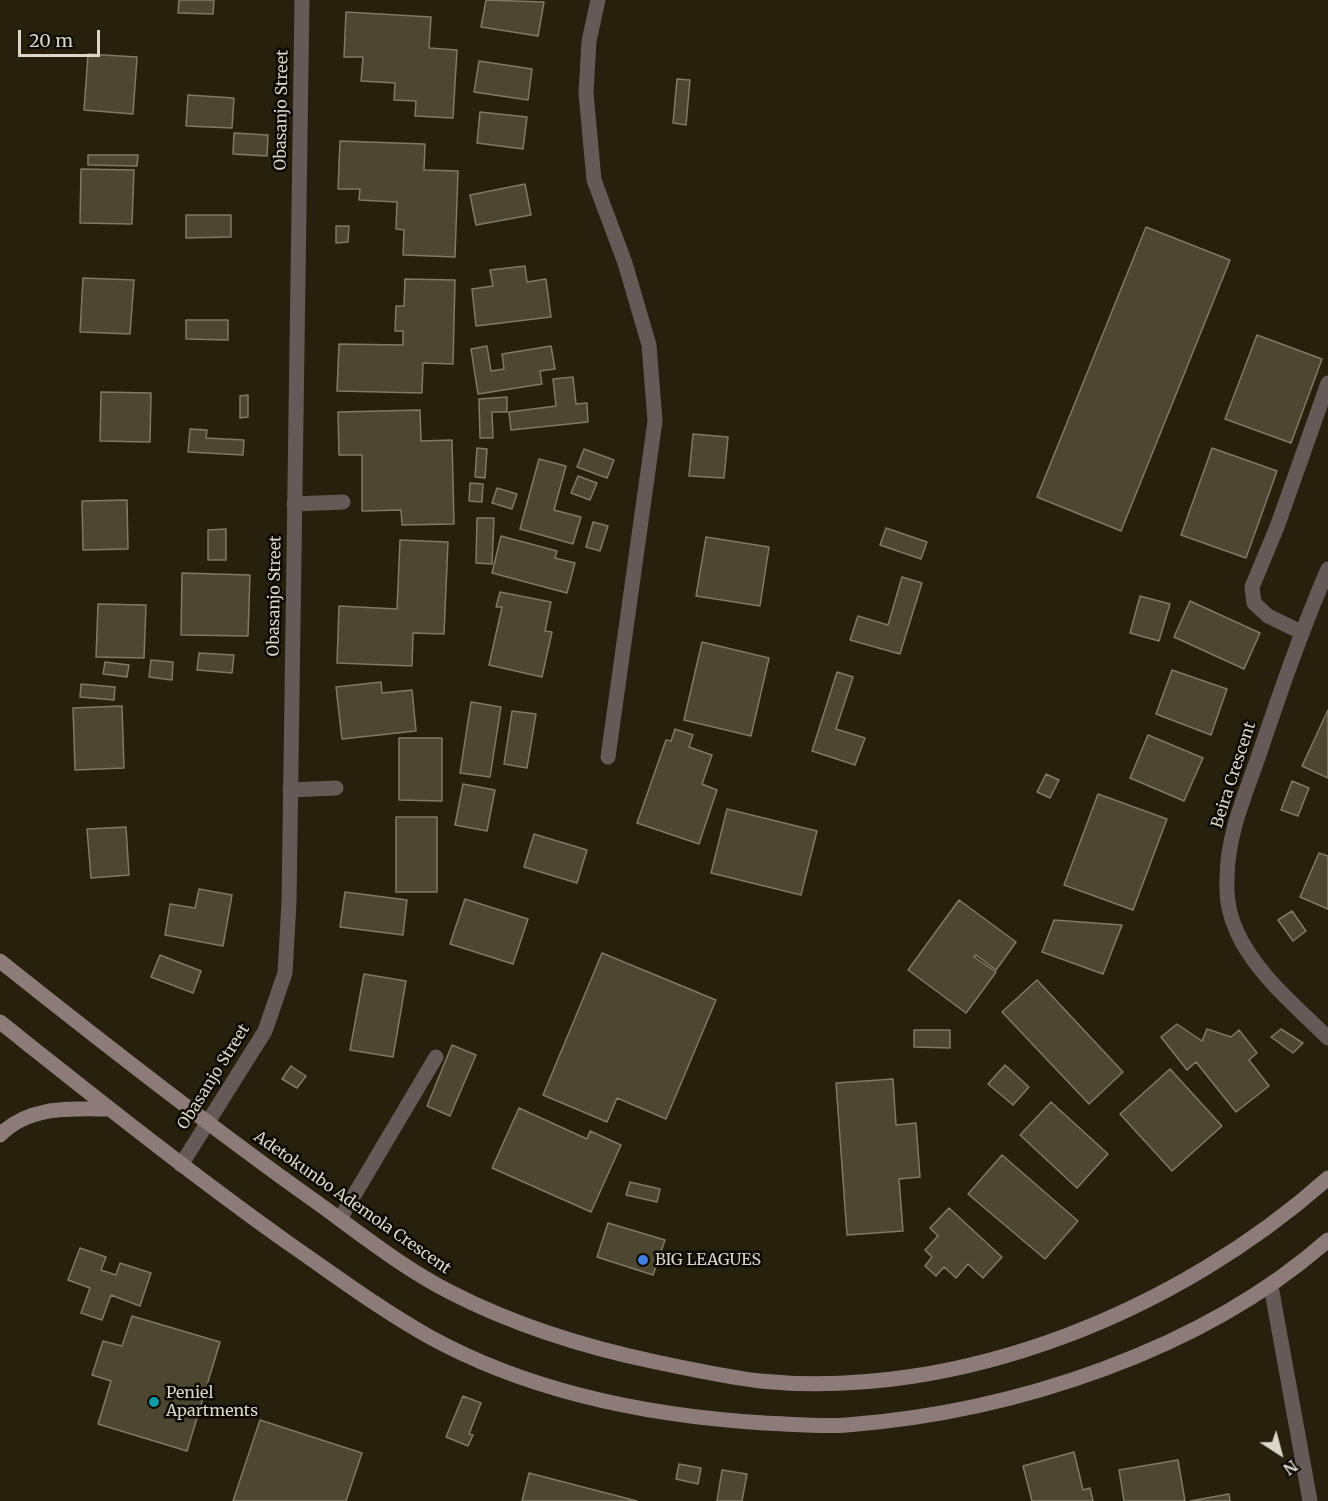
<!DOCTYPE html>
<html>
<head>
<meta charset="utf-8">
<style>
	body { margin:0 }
	#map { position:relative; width:1328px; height:1501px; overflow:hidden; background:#26200c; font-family:Merriweather,serif }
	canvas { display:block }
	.north { position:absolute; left:1250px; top:1423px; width:60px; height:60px; -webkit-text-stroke:4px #0c0a03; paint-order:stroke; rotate:144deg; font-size:16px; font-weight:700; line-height:24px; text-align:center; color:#dad6ca }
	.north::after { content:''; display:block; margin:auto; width:21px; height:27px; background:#dad6ca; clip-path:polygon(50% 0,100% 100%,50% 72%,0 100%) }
	.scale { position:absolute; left:18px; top:30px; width:82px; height:27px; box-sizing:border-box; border:3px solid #dad6ca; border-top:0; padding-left:8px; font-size:18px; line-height:21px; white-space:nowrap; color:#dad6ca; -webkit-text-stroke:4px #0c0a03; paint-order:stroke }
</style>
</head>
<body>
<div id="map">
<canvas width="1328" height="1501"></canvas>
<div class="north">N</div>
<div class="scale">20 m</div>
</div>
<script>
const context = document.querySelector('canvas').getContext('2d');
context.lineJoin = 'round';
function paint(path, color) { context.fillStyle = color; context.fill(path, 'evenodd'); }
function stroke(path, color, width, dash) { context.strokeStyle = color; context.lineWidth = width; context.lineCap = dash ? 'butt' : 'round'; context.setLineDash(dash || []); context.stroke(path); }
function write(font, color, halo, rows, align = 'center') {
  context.font = font + ' Merriweather,serif'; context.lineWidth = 5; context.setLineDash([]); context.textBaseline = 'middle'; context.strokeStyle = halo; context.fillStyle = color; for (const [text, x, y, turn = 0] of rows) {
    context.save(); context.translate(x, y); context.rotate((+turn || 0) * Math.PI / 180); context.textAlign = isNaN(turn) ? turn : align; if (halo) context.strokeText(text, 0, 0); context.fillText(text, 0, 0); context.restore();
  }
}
const building = new Path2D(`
	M179 0H214L213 14 178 13Z
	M486 0 544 2 538 36 481 27Z
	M346 12 431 17 429 48 457 50 453 118 415 116 416 101 394 100 395 83 361 81 363 57H344Z
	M88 54 137 57 133 114 84 110Z
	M479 61 532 69 528 100 474 92Z
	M677 79 690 80 686 125 673 123Z
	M188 95 234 98 232 128 186 126Z
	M480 112 527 117 523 149 477 143Z
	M234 133 268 135 267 156 233 154Z
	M340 141 425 144 424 170 458 171 455 257 403 255 404 230 396 229 397 202 359 200 360 189H338Z
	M88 155H138L137 166 88 165Z
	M81 169 134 170 132 224 80 223Z
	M525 184 531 215 476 225 470 195Z
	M186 215H231V237L186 238Z
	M336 226H349L348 242 336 243Z
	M1146 227 1230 260 1121 531 1037 497Z
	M525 266 527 282 546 279 551 317 476 326 472 289 493 286 490 270Z
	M83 278 134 280 130 334 80 332Z
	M405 279 455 280 453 364 423 363 422 393 337 391 339 344 403 345V331H395L396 306H404Z
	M186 320H228V340L186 339Z
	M1257 335 1322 359 1291 443 1225 419Z
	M487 346 491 371 504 369 502 354 551 346 555 369 540 371 542 384 478 394 471 349Z
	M573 377 576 404 587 403 588 422 511 430 509 412 556 406 553 379Z
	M101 392 151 393 150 442 100 441Z
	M248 395V417L240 418V396Z
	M507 397V412H492L493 438H480L479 399Z
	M420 410 421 441 452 440 454 524 402 525 401 510 362 511V455H339L338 412Z
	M190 429 207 430 206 438 244 440 243 455 188 452Z
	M693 434 728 437 724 478 689 476Z
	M477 448 487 449 485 478 475 477Z
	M1212 448 1277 471 1246 558 1181 535Z
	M584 449 614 460 607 478 577 467Z
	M539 459 566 466 554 510 581 517 573 544 520 529Z
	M578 476 597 483 590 500 571 493Z
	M470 483 483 484 482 502 469 501Z
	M497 488 517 494 512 509 492 503Z
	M127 500 128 549 83 550 82 501Z
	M477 518H494L492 564 476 563Z
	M593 522 608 526 600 551 586 547Z
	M886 528 927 542 921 559 880 545Z
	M226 529V560H208V530Z
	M501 536 557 551 555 558 575 563 567 593 492 573Z
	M706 537 769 547 760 606 696 596Z
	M400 540 448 542 444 634 413 633 412 666 337 663 339 606 397 609Z
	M182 573 250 575 248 636 181 635Z
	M902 577 922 583 900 654 850 640 858 616 888 625Z
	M500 592 551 602 545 631 552 632 542 677 489 665 502 607H496Z
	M1140 596 1170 604 1159 641 1130 633Z
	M1190 601 1260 633 1244 669 1174 637Z
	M98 604 146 605 144 658 96 657Z
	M702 642 769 658 751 736 684 720Z
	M199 653 234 655 232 673 197 670Z
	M151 660 173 662 172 680 149 677Z
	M105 662 129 665 127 677 103 674Z
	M1172 670 1227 689 1211 735 1156 714Z
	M837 672 853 677 836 729 865 738 855 765 812 751Z
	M381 682 382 693 412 690 416 731 342 739 336 687Z
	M81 684 115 687 114 700 80 697Z
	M471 702 501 707 490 777 460 773Z
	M122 706 124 768 75 770 73 708Z
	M1328 710V778L1302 766Z
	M512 711 536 714 527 768 504 764Z
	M675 729 693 735 689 747 712 755 702 784 717 790 699 844 637 823 666 740 671 741Z
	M1148 735 1203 758 1184 801 1130 778Z
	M399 738H442V801L399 800Z
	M1046 774 1059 780 1050 798 1037 792Z
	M1292 781 1309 788 1298 816 1281 810Z
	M463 784 495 790 487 831 455 825Z
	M1098 794 1167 819 1133 910 1064 885Z
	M727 809 817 831 801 895 711 873Z
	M396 817H437V892H396Z
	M126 827 129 875 91 878 87 829Z
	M534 834 587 850 577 883 524 867Z
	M1319 853 1328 856V909L1300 897Z
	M199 889 232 895 223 946 165 935 170 904 195 908Z
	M345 892 407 900 403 935 340 927Z
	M465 899 528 919 513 964 450 944Z
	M959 900 1016 942 996 970 976 955 974 957 996 972 966 1013 908 970Z
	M1292 911 1306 931 1293 941 1278 920Z
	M1054 920 1122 925 1103 974 1042 952Z
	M602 953 716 1000 666 1119 617 1098 607 1122 543 1095Z
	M160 955 201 971 193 993 151 977Z
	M364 974 406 981 393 1057 350 1050Z
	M1037 980 1123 1072 1089 1104 1002 1012Z
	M1177 1024 1202 1041 1207 1029 1231 1037 1239 1030 1257 1053 1249 1060 1269 1086 1236 1112 1196 1062 1187 1070 1161 1037Z
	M1281 1029 1303 1043 1293 1053 1271 1037Z
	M914 1030H950V1048L914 1047Z
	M452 1045 476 1055 450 1116 427 1106Z
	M1005 1065 1029 1087 1013 1105 988 1084Z
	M291 1066 306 1076 297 1088 282 1079Z
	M1170 1069 1222 1126 1172 1171 1120 1114Z
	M893 1079 896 1125 916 1123 920 1177 899 1179 903 1231 847 1235 836 1083Z
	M1051 1102 1108 1154 1077 1188 1020 1135Z
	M519 1108 587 1139 590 1131 621 1145 591 1212 492 1168Z
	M1002 1155 1078 1221 1045 1259 968 1194Z
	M630 1182 660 1189 657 1202 626 1195Z
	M949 1208 1002 1257 983 1278 968 1264 956 1278 944 1267 936 1276 925 1266 932 1257 925 1250 938 1236 930 1228Z
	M608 1223 665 1240 653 1275 597 1257Z
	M80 1248 106 1257 101 1270 116 1275 120 1263 151 1273 140 1306 111 1295 102 1320 81 1313 90 1288 68 1280Z
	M132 1316 220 1342 187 1451 98 1424 111 1381 92 1375 103 1341 122 1346Z
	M463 1396 481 1403 469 1434 473 1435 468 1446 446 1437Z
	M260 1420 362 1453 346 1501H233Z
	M1074 1452 1083 1490 1090 1488 1093 1501H1032L1023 1466Z
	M1178 1460 1185 1501H1124L1119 1470Z
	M679 1464 701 1468 698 1484 676 1479Z
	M722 1470 747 1474 742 1501H717Z
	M529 1473 637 1501H522Z
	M1229 1494 1230 1501H1190Z`);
const lane = new Path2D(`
	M294 504 343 502
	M1328 569C1302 629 1281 690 1260 752 1246 793 1227 834 1227 879 1226 896 1229 915 1237 932 1256 974 1296 1006 1328 1038
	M1301 632 1268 616 1254 603 1252 587 1277 527 1328 383
	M290 790 336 788`);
const street = new Path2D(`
	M598 0 589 41 586 93 594 180 625 263 649 345 655 421 608 757
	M181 1165 265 1031 285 973 289 902 302 0
	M340 1219 436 1057
	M1271 1286 1310 1501`);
const secondary = new Path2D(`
	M0 961C103 1043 205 1123 312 1199 357 1231 401 1267 450 1292 516 1326 584 1347 656 1362 690 1369 726 1377 760 1381 961 1401 1180 1310 1328 1178
	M0 1022C96 1098 191 1174 291 1245 336 1276 380 1309 428 1336 529 1392 650 1416 765 1423 792 1424 821 1427 847 1425 1014 1412 1202 1351 1328 1240
	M0 1135C30 1105 71 1109 110 1109`);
const markers = [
	[643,1260,6,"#3f7fe0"],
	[154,1402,6,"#0f9aa8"]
];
const streetNames = [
	["Obasanjo Street",282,110,-89],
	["Obasanjo Street",275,596,-89],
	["Beira Crescent",1234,775,-72],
	["Obasanjo Street",214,1077,-58],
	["Adetokunbo Ademola Crescent",352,1203,35]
];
const poiNames = [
	["BIG LEAGUES",655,1260],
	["Peniel",166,1393],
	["Apartments",166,1411]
];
paint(building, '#4d4732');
stroke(building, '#807963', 1.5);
stroke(lane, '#665a59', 15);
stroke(street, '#665a59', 15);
stroke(secondary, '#8d7b79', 15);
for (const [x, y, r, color] of markers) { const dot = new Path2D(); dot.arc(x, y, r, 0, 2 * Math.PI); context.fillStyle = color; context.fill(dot); stroke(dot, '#0c0a03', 2); }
write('16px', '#dad6ca', '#0c0a03', streetNames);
write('16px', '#dad6ca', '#0c0a03', poiNames, 'left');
</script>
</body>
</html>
